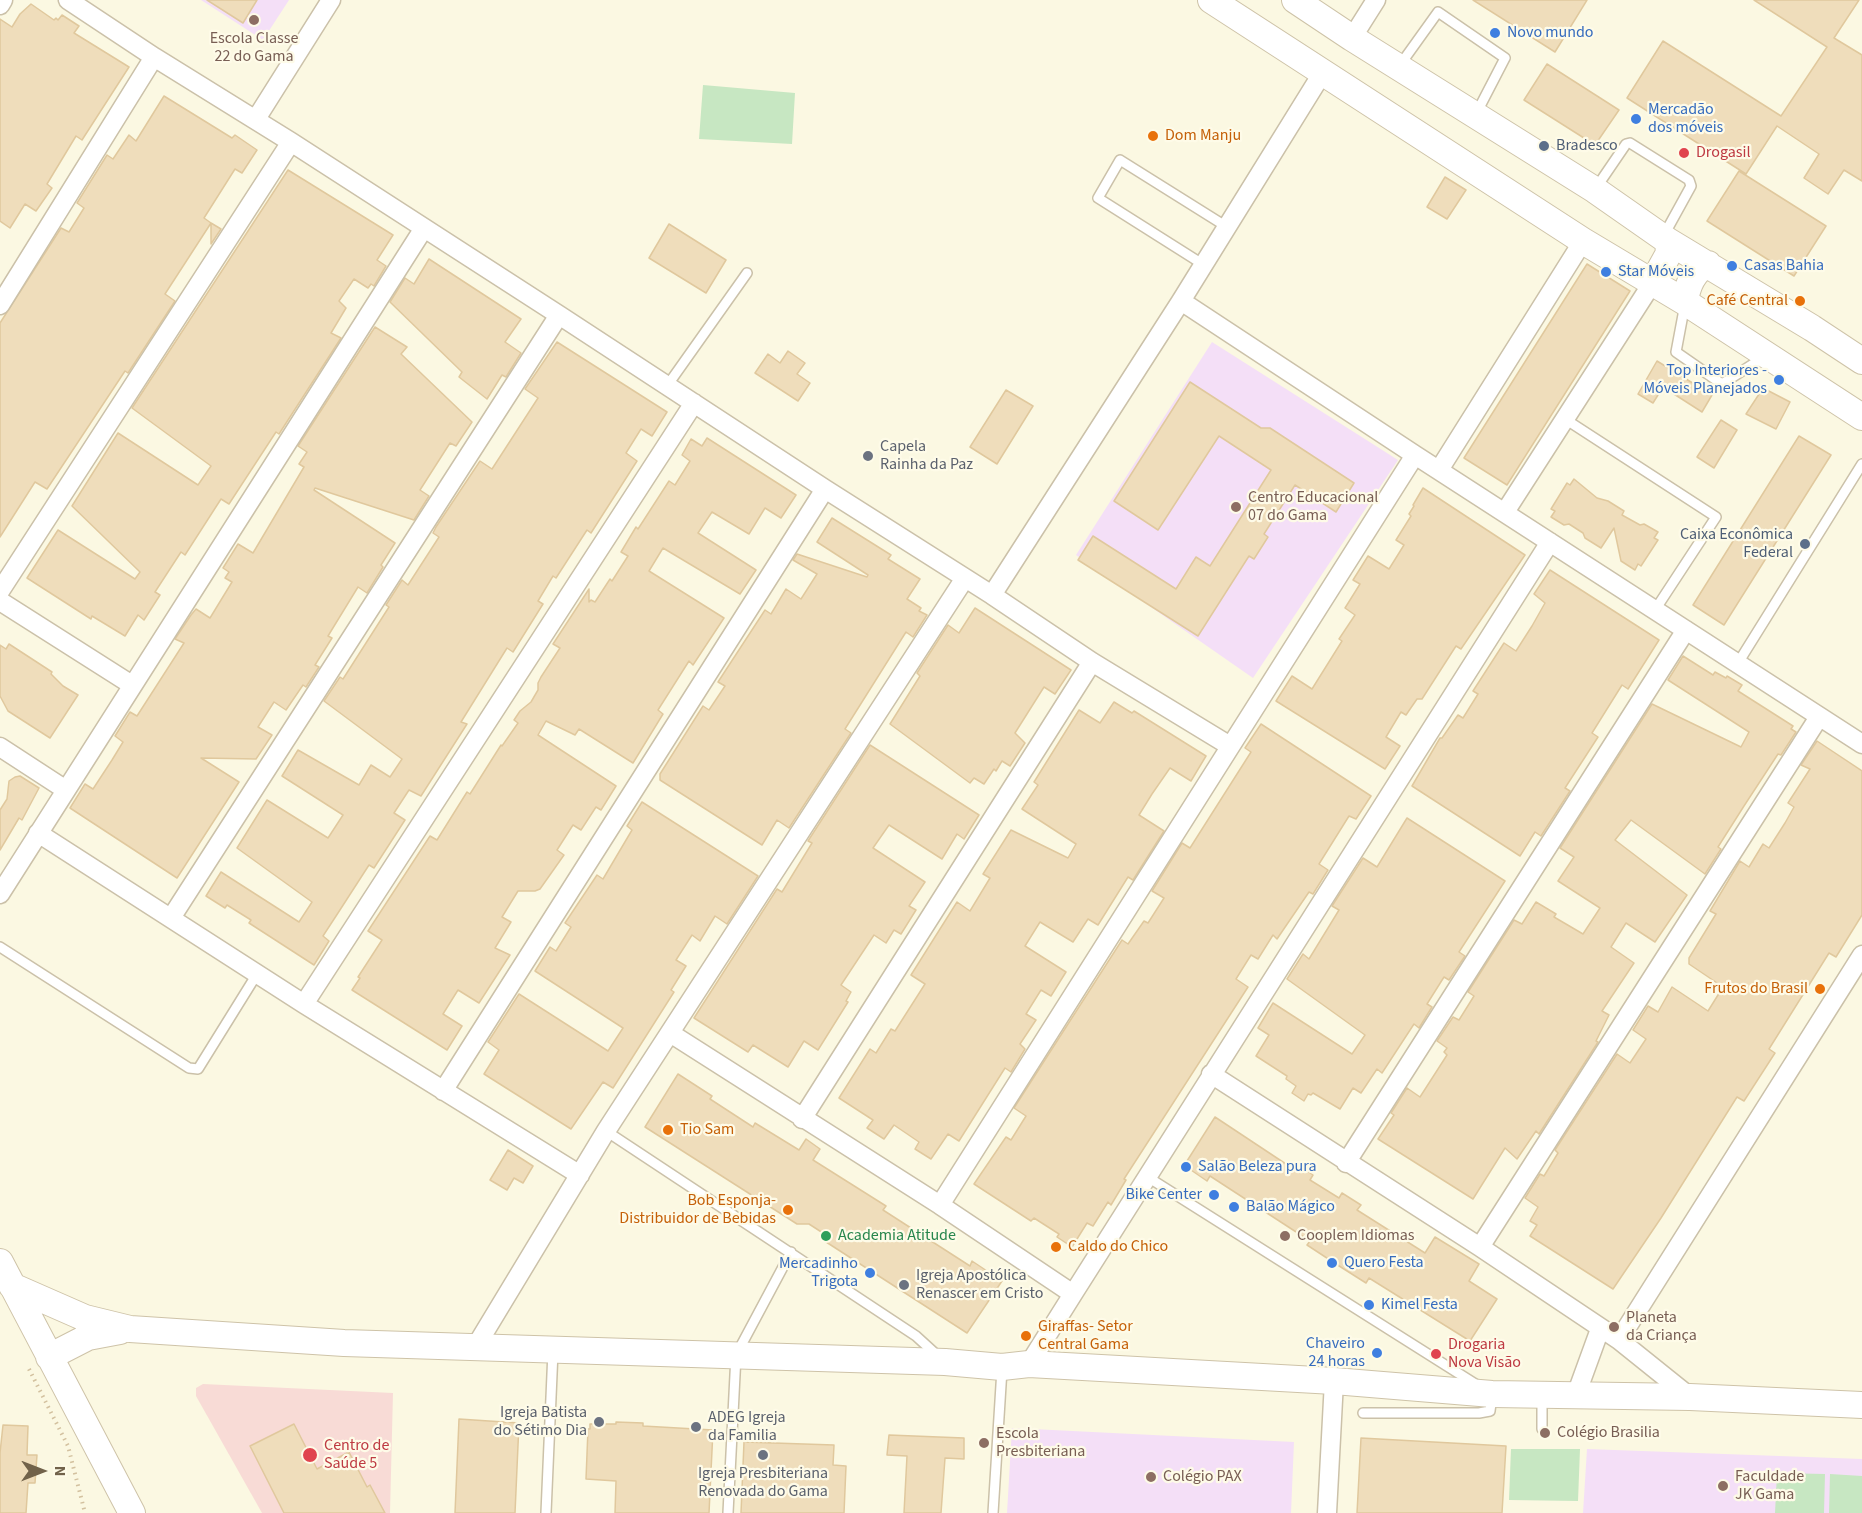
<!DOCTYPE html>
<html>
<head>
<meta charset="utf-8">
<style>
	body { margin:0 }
	#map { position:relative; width:1862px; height:1513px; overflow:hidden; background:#fbf8e2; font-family:"Source Sans 3",sans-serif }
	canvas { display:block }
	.north { position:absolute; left:12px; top:1441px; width:60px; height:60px; -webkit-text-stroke:4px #fefbe8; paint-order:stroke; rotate:90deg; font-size:16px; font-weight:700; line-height:24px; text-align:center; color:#71624a }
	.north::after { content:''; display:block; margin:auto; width:21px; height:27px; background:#71624a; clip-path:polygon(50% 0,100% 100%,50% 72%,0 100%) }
</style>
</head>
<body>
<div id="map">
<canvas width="1862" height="1513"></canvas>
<div class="north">N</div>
</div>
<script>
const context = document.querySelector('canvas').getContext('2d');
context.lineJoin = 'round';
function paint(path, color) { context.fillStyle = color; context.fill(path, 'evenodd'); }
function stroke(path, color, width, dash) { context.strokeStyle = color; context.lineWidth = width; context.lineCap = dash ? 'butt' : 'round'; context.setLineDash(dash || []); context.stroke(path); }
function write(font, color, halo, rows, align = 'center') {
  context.font = font + ' "Source Sans 3",sans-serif'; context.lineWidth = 4.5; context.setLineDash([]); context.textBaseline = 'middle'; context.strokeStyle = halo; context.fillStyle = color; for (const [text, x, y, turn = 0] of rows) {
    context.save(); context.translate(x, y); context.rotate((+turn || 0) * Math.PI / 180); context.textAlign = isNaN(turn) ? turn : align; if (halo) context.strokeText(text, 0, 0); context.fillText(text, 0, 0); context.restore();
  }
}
const education = new Path2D(`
	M201 0H289L263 40Z
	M1212 342 1398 460 1253 678 1076 555Z
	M1012 1428 1294 1442 1291 1513H1007Z
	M1587 1449 1862 1459V1513H1583Z`);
const medical = new Path2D(`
	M203 1384 393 1393 390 1513H262L196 1396V1388Z`);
const green = new Path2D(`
	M703 85 795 93 792 144 699 139Z
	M1511 1449H1580L1578 1501 1509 1500Z
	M1777 1473 1825 1474 1824 1513H1775Z
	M1830 1474 1862 1476V1513H1829Z`);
const building = new Path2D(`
	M207 0H257L243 23Z
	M1473 0H1587L1555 52Z
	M1754 0H1859L1834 38 1862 55V181L1844 170 1828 194 1804 178 1819 154 1777 126 1746 174 1627 98 1663 41 1781 116 1827 47Z
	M31 4 54 20 56 18 58 20 62 15 79 26 74 33 129 67 82 140 76 136 47 184 52 188 36 211 25 204 10 228 0 221V19L12 27 20 14Z
	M1547 64 1619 110 1595 145 1524 100Z
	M164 96 232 138 235 135 257 150 242 173 235 169 204 218 211 223 165 294 175 301 128 373 125 371 47 489 35 482 0 537V323L61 228 69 232 84 208 77 203 107 155 113 159 129 135 136 141Z
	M288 170 393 235 377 260 386 266 374 286 371 284 368 288 354 279 339 301 346 308 331 333 341 338 279 434 276 432 229 504 221 499 185 555 181 552 155 592 160 595 144 620 138 615 125 636 92 616 91 619 27 578 58 530 135 579 140 572 72 506 118 433 198 485 211 466 132 408Z
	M1739 171 1826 226 1794 276 1707 221Z
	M1445 177 1466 190 1447 219 1427 207Z
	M211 223 221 229 211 244Z
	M669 224 726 260 706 293 649 258Z
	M429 259 521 319 505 342 521 353 506 377 502 375 487 399 459 377 462 372 390 302 405 278 414 284Z
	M1587 264 1630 291 1507 485 1464 458Z
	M375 327 407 347 401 354 472 422 456 446 450 443 420 490 429 496 414 520 315 488 314 490 395 543 381 565 383 567 367 593 358 587 328 636 332 638 315 665 319 667 306 687 303 685 286 710 274 702 258 727 272 735 256 759 201 758 239 782 177 878 70 808 85 784 93 789 112 760 123 742 115 736 130 712 137 716 184 643 175 639 191 615 196 609 210 618 232 582 225 578 229 572 223 568 238 544 253 553 304 467 299 464 307 452 298 446Z
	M557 342 667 412 652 436 641 429 626 453 637 461 591 533 587 530 556 578 553 576 538 601 543 604 513 652 507 648 461 722 467 724 421 796 409 790 394 813 405 820 374 868 369 865 338 913 323 936 329 941 314 965 249 923 251 920 227 905 225 908 206 896 221 872 299 922 312 902 237 848 267 800 328 838 343 815 282 776 298 750 359 785 371 765 390 777 402 759 324 701 340 677 343 679 389 607 386 605 402 580 408 585 439 537 433 533 436 527 480 461 492 469 538 398 525 389Z
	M788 351 805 363 797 374 810 383 798 401 755 373 768 354 780 363Z
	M1657 361 1712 395 1702 412 1663 387 1653 403 1638 394Z
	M1190 382 1261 428H1270L1354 483 1336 512 1295 485 1264 534 1268 537 1254 559 1249 556 1198 636 1078 560 1093 536 1176 589 1196 557 1210 566 1271 470 1219 436 1158 530 1114 501Z
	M1763 388 1790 402 1776 429 1746 414Z
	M1006 390 1033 406 997 464 970 447Z
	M1721 420 1737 430 1714 468 1697 457Z
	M1799 436 1831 455 1724 625 1693 605Z
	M707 438 796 495 781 518 765 508 749 534 712 512 698 533 756 570 740 594 663 548 649 571 724 618 693 665 689 661 658 710 663 714 633 763 579 729 575 735 546 721 538 735 616 786 601 810 596 807 581 830 573 825 557 850 564 855 540 889 535 891H518L502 917 511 922 495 948 510 955 479 1003 458 990 443 1014 462 1026 447 1050 352 990 360 978 358 977 382 940 368 931 430 836 437 840 467 792 470 794 501 745 502 746 518 723 514 720 520 711 531 702 538 690V683L541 677 560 648 553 644 589 589V602L591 600 595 602 610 579 612 581 628 556 621 552 636 527 638 529 669 481 675 485 690 461 682 455 691 439 702 446Z
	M1574 479 1597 498 1608 501 1624 511 1622 515 1640 525 1644 524 1658 532 1654 538 1658 540 1641 566 1638 564 1635 570 1621 561 1614 528 1601 548 1585 538 1583 533 1569 524 1564 525 1551 517 1555 511 1551 509 1567 483 1570 485Z
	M1423 488 1525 555 1461 649 1456 646 1422 699H1417L1406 715 1401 712 1386 737 1400 746 1385 769 1276 701 1292 676 1312 689 1342 641 1339 639 1355 615 1345 608 1360 584 1353 580 1368 556 1389 569 1404 545 1396 540 1411 516 1409 514 1414 506 1413 505Z
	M832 518 891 555 888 559 920 579 907 599 921 608 919 611 927 615 913 637 906 632 845 729 851 733 789 828 777 820 762 845 660 780V774L703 706 709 710 725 686 718 682 765 610 771 614 786 589 801 599 817 574 793 560 797 554 867 577 868 575 817 542Z
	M1550 570 1659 640 1628 689 1622 685 1592 733 1598 737 1565 788 1570 791 1541 836 1535 832 1520 856 1412 786 1440 738H1442L1458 715 1463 718 1478 694 1473 691 1504 643 1516 651 1532 626 1545 603 1534 594Z
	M975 608 1071 670 1055 694 1044 687 1015 733 1025 743 1010 766 1002 761 996 771 994 769 984 784 974 778 970 783 890 724 920 676 917 673 948 625 959 633Z
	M9 644 52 672 51 674 63 686 78 695 50 738 8 711 0 696V645L6 649Z
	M1683 656 1713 675 1715 672 1726 678 1727 676 1742 685 1738 691 1793 726 1791 729 1796 732 1781 755 1778 754 1744 806 1718 847 1721 849 1705 874 1631 820 1615 840 1687 895 1655 942 1626 923 1611 947 1634 963 1602 1011 1609 1015 1596 1041 1598 1042 1539 1134 1536 1131 1517 1159 1505 1148 1473 1199 1378 1139 1394 1115 1391 1113 1407 1088 1420 1097 1447 1055 1444 1052 1447 1048 1437 1041 1453 1017 1459 1020 1474 996 1468 992 1514 920 1522 924 1536 902 1556 914 1554 917 1583 934 1600 908 1558 881 1574 857 1560 848 1652 704 1741 747 1749 732 1668 680Z
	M1114 702 1132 713 1134 711 1206 756 1191 781 1170 768 1152 794 1139 815 1164 831 1133 880 1128 877 1098 925 1088 919 1073 942 1040 922 1025 946 1066 972 1051 996 1041 990 1026 1014 1036 1020 1020 1044 1025 1049 1011 1072 1005 1068 959 1141 948 1134 931 1159 915 1149 919 1142 894 1125 884 1139 867 1128 873 1120 839 1098 870 1049 876 1053 891 1029 895 1031 925 984 911 975 957 902 970 911 990 878 983 874 1011 830 1068 858 1076 844 1022 809 1038 785 1034 782 1079 710 1100 723Z
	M1261 724 1371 796 1356 819 1349 816 1319 864 1328 870 1313 894 1309 892 1277 939 1273 935 1258 959 1251 955 1236 979 1248 987 1124 1179 1126 1180 1111 1205 1108 1202 1093 1226 1087 1223 1072 1247 1057 1237 1059 1234 1034 1218 1031 1221 974 1184 1006 1137 1011 1140 1026 1116 1014 1108 1122 940 1128 944 1144 921 1148 923 1164 898 1152 891 1182 843 1190 848 1251 752 1245 748Z
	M1817 741 1862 771V915L1836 957 1829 953 1769 1049 1775 1053 1744 1101 1737 1097 1661 1218 1613 1289 1530 1236 1537 1225 1530 1221 1538 1207 1525 1198 1540 1174 1544 1176 1558 1153 1555 1150 1617 1054 1630 1063 1646 1039 1633 1030 1648 1006 1658 1012 1672 987 1708 1011 1723 987 1689 964V958L1716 914 1710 911 1740 861 1749 867 1763 844 1769 848 1785 823 1794 807 1788 803 1810 769 1801 765Z
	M870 745 979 815 964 839 957 834 942 859 889 825 873 848 925 882 909 906 916 910 901 934 894 930 886 943 874 935 841 985 851 992 846 1001 848 1002 818 1050 804 1041 788 1067 753 1045 748 1052 694 1018 777 889 782 892 812 843 808 841Z
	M20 776 39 788 22 820 19 818 0 850V810L7 799 9 781 15 777Z
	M642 802 758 876 727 924 715 916 700 941 692 935 676 960 686 966 671 990 674 992 613 1088 603 1082 571 1129 484 1074 499 1050 488 1042 519 994 608 1051 623 1028 535 971 550 947 556 951 571 927 565 923 597 875 603 879 632 830 627 826Z
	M1407 818 1505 881 1459 952 1465 956 1449 980 1444 977 1427 1004 1432 1007 1419 1028 1414 1024 1382 1073 1377 1069 1361 1093 1353 1088 1340 1109 1313 1093 1311 1095 1308 1094 1304 1101 1292 1093 1296 1086 1286 1079 1287 1076 1256 1056 1269 1035 1258 1028 1273 1003 1352 1054 1365 1035 1287 979 1303 954 1309 959 1339 910 1332 906 1363 858 1377 867Z
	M678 1074 712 1096 710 1099 753 1127 755 1123 799 1150 806 1139 820 1149 813 1160 886 1206 883 1210 970 1266 972 1261 1002 1281 967 1333 823 1240 826 1235 809 1224H797L645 1127Z
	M1215 1117 1295 1170 1299 1165 1313 1175 1310 1180 1339 1198 1342 1193 1361 1205 1357 1210 1425 1253 1435 1237 1479 1264 1469 1281 1497 1299 1470 1341 1369 1278 1366 1283 1336 1264 1307 1245 1310 1241 1210 1176 1207 1181 1188 1168 1190 1164 1187 1161Z
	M508 1150 533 1166 523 1183 514 1178 507 1190 490 1180Z
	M459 1419 519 1423 515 1513H455Z
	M616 1422 643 1423V1426L713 1430 709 1513H615L616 1481 586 1479 588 1429H590V1424H616Z
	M294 1424 317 1469 349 1452 367 1487 370 1485 385 1513H284L250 1446Z
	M3 1425 28 1426 27 1455H37L35 1483H28L26 1513H0V1453Z
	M889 1435 964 1438V1459L945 1458 941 1513H904L907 1456 887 1455Z
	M1361 1438 1506 1446 1502 1513H1357Z
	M744 1442 834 1445 833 1465 846 1466 844 1513H741Z`);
const path = new Path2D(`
	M29 1369 68 1446 85 1513`);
const lane = new Path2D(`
	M1400 65 1438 12 1505 58 1476 114
	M1596 188 1626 144 1630 143 1689 180 1691 186 1664 235
	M1204 265 1098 198 1120 160 1227 227
	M1685 304 1676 352 1722 384 1764 357
	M667 386 747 273
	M1565 419 1716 517 1655 610
	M1738 663 1862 464
	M0 947 189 1068 198 1069 257 974
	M606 1131 916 1336 939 1357
	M1146 1176 1477 1385
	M1542 1398V1429
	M1363 1413H1479L1490 1411 1492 1396
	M546 1513 553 1351
	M728 1513 736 1355 791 1252
	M993 1513 1002 1369`);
const street = new Path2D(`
	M68 0 154 57 291 142 559 315 825 489 992 595 1092 662 1230 746
	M0 5 3 0
	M1352 38 1376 0
	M256 119 331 0
	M1181 301 1415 455 1862 744
	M0 305 154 57
	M1439 470 1583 241
	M1505 512 1653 282
	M0 591 291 142
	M992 595 1181 301 1323 72
	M0 601 132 685
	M0 747 66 790
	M38 833 304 1004 580 1175
	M0 894 424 228
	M171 918 559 315
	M304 1004 694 403
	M670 1033 940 1205 1073 1294 1029 1364
	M1211 1074 1480 1247 1619 1340 1690 1397
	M443 1091 825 489
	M802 1119 1092 662
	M1346 1163 1686 630
	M940 1205 1415 455
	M1480 1247 1819 717
	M1073 1294 1550 542
	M1619 1340 1862 955
	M476 1346 606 1131 965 578
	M1576 1395 1600 1329
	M1327 1513 1334 1381`);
const secondary = new Path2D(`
	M1211 0 1583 241 1685 302 1862 417
	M1295 0 1352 38 1595 190 1668 241 1812 328 1862 361
	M1653 282 1669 253 1668 241
	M1685 302C1687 286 1693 271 1708 264
	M0 1262 132 1513
	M12 1286 85 1318 130 1329 344 1343 945 1362 1002 1367 1029 1364 1334 1381 1492 1394 1690 1397 1862 1405
	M49 1357 88 1337 120 1331`);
const markers = [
	[254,20,6,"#8d6e63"],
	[1495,33,6,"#3f7fe0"],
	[1636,119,6,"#3f7fe0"],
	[1153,136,6,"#e8710a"],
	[1544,146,6,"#5c6f8a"],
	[1684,153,6,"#e0444e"],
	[1732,266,6,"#3f7fe0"],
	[1606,272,6,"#3f7fe0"],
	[1800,301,6,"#e8710a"],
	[1779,380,6,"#3f7fe0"],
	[868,456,6,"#6b7280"],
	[1236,507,6,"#8d6e63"],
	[1805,544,6,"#5c6f8a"],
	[1820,989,6,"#e8710a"],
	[668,1130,6,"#e8710a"],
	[1186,1167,6,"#3f7fe0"],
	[1214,1195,6,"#3f7fe0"],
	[1234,1207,6,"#3f7fe0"],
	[788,1210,6,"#e8710a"],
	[826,1236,6,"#2e9e5b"],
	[1285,1236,6,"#8d6e63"],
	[1056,1247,6,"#e8710a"],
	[1332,1263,6,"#3f7fe0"],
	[870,1273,6,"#3f7fe0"],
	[904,1285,6,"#6b7280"],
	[1369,1305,6,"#3f7fe0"],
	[1614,1327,6,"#8d6e63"],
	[1026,1336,6,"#e8710a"],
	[1377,1353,6,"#3f7fe0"],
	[1436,1354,6,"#e0444e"],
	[599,1422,6,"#6b7280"],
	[696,1427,6,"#6b7280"],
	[1545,1433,6,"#8d6e63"],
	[984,1443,6,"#8d6e63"],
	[310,1455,8,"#e0444e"],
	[763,1455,6,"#6b7280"],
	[1151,1477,6,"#8d6e63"],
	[1723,1486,6,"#8d6e63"]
];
const shopNames = [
	["Novo mundo",1507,33],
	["Mercadão",1648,110],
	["dos móveis",1648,128],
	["Casas Bahia",1744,266],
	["Star Móveis",1618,272],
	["Top Interiores -",1767,371,"right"],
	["Móveis Planejados",1767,389,"right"],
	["Salão Beleza pura",1198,1167],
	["Bike Center",1202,1195,"right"],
	["Balão Mágico",1246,1207],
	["Quero Festa",1344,1263],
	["Mercadinho",858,1264,"right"],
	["Trigota",858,1282,"right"],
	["Kimel Festa",1381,1305],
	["Chaveiro",1365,1344,"right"],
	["24 horas",1365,1362,"right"]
];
const educationNames = [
	["Escola Classe",254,39,"center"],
	["22 do Gama",254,57,"center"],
	["Centro Educacional",1248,498],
	["07 do Gama",1248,516],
	["Cooplem Idiomas",1297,1236],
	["Planeta",1626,1318],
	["da Criança",1626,1336],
	["Colégio Brasilia",1557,1433],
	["Escola",996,1434],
	["Presbiteriana",996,1452],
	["Colégio PAX",1163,1477],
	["Faculdade",1735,1477],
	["JK Gama",1735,1495]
];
const foodNames = [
	["Dom Manju",1165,136],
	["Café Central",1788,301,"right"],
	["Frutos do Brasil",1808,989,"right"],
	["Tio Sam",680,1130],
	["Bob Esponja-",776,1201,"right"],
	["Distribuidor de Bebidas",776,1219,"right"],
	["Caldo do Chico",1068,1247],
	["Giraffas- Setor",1038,1327],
	["Central Gama",1038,1345]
];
const serviceNames = [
	["Bradesco",1556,146],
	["Caixa Econômica",1793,535,"right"],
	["Federal",1793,553,"right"]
];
const healthNames = [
	["Drogasil",1696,153],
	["Drogaria",1448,1345],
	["Nova Visão",1448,1363],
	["Centro de",324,1446],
	["Saúde 5",324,1464]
];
const worshipNames = [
	["Capela",880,447],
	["Rainha da Paz",880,465],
	["Igreja Apostólica",916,1276],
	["Renascer em Cristo",916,1294],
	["Igreja Batista",587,1413,"right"],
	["do Sétimo Dia",587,1431,"right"],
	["ADEG Igreja",708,1418],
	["da Familia",708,1436],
	["Igreja Presbiteriana",763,1474,"center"],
	["Renovada do Gama",763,1492,"center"]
];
const leisureNames = [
	["Academia Atitude",838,1236]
];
paint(education, '#f4dff7');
paint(medical, '#f8dbd6');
paint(green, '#c7e7c2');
paint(building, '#efddbb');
stroke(building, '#e0c89d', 1.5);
stroke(lane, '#cbc1a9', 12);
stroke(street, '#cbc1a9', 21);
stroke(secondary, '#cec3a8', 28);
stroke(path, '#d3c19f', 4, [1.5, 4.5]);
stroke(lane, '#fff', 9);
stroke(street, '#fff', 18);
stroke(secondary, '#fff', 26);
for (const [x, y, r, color] of markers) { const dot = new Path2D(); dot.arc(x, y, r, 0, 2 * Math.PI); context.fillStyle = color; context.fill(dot); stroke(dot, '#fefbe8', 2); }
write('16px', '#366cbe', '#fefbe8', shopNames, 'left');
write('16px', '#785e54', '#fefbe8', educationNames, 'left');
write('16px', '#c56008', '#fefbe8', foodNames, 'left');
write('16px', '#4e5e75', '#fefbe8', serviceNames, 'left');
write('16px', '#be3a42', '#fefbe8', healthNames, 'left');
write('16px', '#5b616d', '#fefbe8', worshipNames, 'left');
write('16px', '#27864d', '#fefbe8', leisureNames, 'left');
</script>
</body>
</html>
